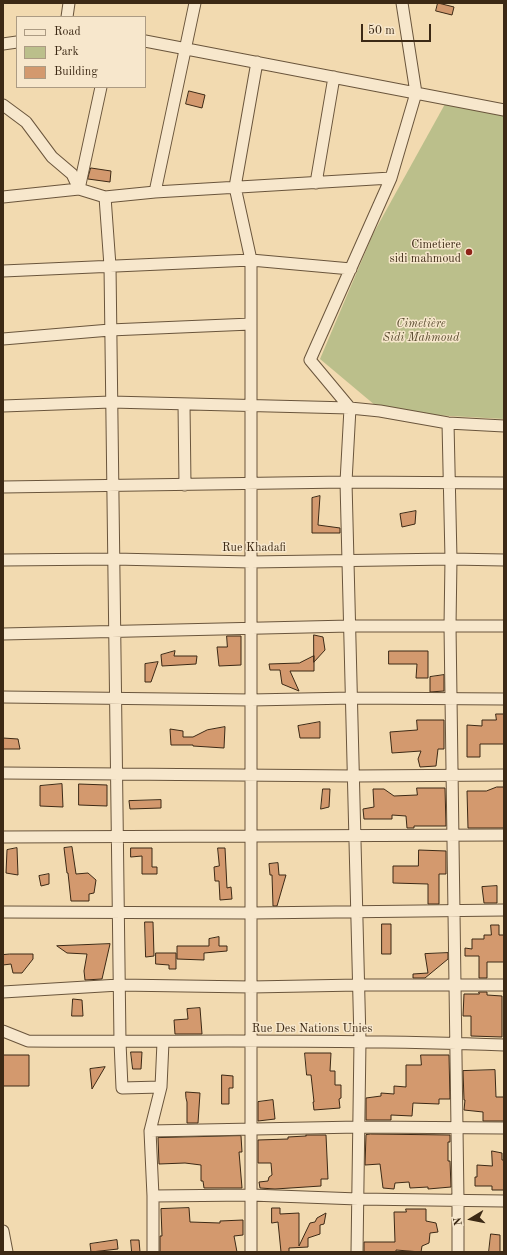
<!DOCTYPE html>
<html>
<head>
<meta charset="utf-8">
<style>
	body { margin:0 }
	#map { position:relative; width:507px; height:1255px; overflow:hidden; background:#f2dab0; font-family:"Old Standard TT",serif }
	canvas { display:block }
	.frame { position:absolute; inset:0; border:4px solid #3c2915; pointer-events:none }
	.legend { position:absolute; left:16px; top:16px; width:130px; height:72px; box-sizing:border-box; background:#f7e7cc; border:1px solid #ac9b83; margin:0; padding:5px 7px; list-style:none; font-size:12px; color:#3c2915 }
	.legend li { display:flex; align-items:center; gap:8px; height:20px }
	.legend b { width:20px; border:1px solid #ac9b83 }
	.north { position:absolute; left:451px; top:1199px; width:40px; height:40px; -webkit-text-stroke:3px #f7e7cc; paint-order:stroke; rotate:260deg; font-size:11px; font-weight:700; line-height:16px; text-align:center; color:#3c2915 }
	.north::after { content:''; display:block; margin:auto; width:14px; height:18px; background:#3c2915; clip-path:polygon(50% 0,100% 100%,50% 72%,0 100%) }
	.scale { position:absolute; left:361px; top:24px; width:70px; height:18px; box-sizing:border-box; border:2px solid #3c2915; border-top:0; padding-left:5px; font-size:12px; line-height:14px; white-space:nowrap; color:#3c2915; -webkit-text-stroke:3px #f7e7cc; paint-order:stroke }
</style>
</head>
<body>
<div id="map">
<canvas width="507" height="1255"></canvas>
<div class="frame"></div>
<ul class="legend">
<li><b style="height:5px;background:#f7e7cc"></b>Road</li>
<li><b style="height:11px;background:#bbbf8b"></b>Park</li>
<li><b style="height:11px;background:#d3996e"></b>Building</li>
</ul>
<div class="north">N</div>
<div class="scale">50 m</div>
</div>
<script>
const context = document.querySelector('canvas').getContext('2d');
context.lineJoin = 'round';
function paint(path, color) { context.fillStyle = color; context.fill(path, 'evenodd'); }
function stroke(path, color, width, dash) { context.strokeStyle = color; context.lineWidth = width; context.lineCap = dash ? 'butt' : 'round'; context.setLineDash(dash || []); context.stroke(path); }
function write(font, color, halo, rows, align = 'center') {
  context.font = font + ' "Old Standard TT",serif'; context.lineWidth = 3; context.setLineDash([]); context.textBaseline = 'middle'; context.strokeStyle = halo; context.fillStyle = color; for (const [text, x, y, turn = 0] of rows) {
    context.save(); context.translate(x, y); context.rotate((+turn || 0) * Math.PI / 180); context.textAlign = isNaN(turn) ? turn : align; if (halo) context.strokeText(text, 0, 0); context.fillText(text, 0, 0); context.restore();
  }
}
const green = new Path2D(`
	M445 104 504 115V419L414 414 376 406 320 359 373 234Z`);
const building = new Path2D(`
	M438 3 454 7 452 15 436 11Z
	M189 91 205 95 202 108 186 104Z
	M91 168 111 171 110 182 88 179Z
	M320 496 318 525 340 528V533H312V498Z
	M416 511 415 524 402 527 400 514Z
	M314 635 323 637 325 650 314 662Z
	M227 636H241V665L219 666 217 647H227Z
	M175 651 174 656H197L196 664 162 666 161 655Z
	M389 651H428V678H416L417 664H389Z
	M314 656V671H290L299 691 282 684 280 670H270L269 664 299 663Z
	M158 662 151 682H145V664Z
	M444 675V691L430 692V677Z
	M496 714H504V744H480V757H467V725L482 726V720H496Z
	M417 720H444V749H438L436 766 420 767 418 759 421 751 392 753 390 732 417 730Z
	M320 722V738H300L298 726Z
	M225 727 224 748 193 746V745H171L170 729 183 731V737H193L207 730Z
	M3 738 18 739 20 749H3Z
	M62 784 63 807 40 806V786Z
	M79 784 107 785V806L79 805Z
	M497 787H504V828H468L467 791H486Z
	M417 788H445L446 826H414V828H407L406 816 392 815V819H364L363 809 374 807 373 789H384L394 796 417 795Z
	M323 789H330L329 807 321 809Z
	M161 800V808L130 809 129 801Z
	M72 847 76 874 88 873 96 880 94 893 89 894V901H71L68 873H67L64 848Z
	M17 848 18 875 6 873 7 850Z
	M131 848H152V867H157V874H142V856L131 857Z
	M218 848H225L227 888 231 887 232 899 220 900 219 881H215L214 867 219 866Z
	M419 850 446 851V874H439V904H428V884L393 883V866H418Z
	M278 863 279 875H286L277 906H273L272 875H270L269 864Z
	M49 874V884L41 886 39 876Z
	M497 886V903H484L482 887Z
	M145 922H153L154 956 146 957Z
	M382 924H391V954H382Z
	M491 925H499V935H504V962H487V978H479V956H465V948L472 949V939H484V935H491Z
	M219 937V946H227V951L204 953V960L177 959V946H209V939Z
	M110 944 102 979 85 980 84 971 87 954 67 953 57 946Z
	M156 953H176V969H169V965L156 964Z
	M448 953V959L425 978H413V974L428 973 425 954Z
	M10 954H33V959L22 973H13L11 964 3 965V955Z
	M479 992H487V995L502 996V1037L471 1036V1016H463L464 994H479Z
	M73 999 82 1000 83 1016H72Z
	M200 1008 202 1034H175L174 1020 188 1019 187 1009Z
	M131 1052H142L141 1069H133Z
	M305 1053H331L330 1071H335V1085H341V1098L339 1099 340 1108 314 1110 313 1102H314L311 1075H307Z
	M3 1055H29V1086H3Z
	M421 1055H449L450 1099H439V1104L413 1103 412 1116 391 1115V1120H366V1098L381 1096V1093L394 1094V1086L406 1087V1065H421Z
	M105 1067 92 1089 90 1069Z
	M495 1070 496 1097H504V1121H483V1112L464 1110 465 1100H464L463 1071Z
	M222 1075 233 1076V1088H229V1104H222Z
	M186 1092 200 1093 198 1123H187V1102L186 1098Z
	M273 1100 275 1119 258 1121V1102Z
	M371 1134 450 1135V1142H448V1161H450L451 1187 428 1189V1187L410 1188 409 1182 395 1183 394 1189 383 1188 380 1164 365 1165 366 1135Z
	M306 1135H326L328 1179H321V1186L275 1189 260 1188 259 1182 268 1181 269 1177 272 1175 271 1163H258V1140L288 1139V1137L306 1136Z
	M241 1136 242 1152H239L242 1188H204L203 1181H201V1165L185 1163 159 1164 158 1138Z
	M492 1151 502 1153V1160H504V1190H492V1186H475V1177H477V1165L492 1166Z
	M189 1208 190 1222 220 1223V1221L243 1220V1235L234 1236 237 1252H160V1236H162L161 1209Z
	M272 1208H280V1214L299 1213V1246L310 1223 315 1222 317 1218 326 1213 324 1224 320 1225V1234L308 1238V1247L289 1248V1252H281L278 1222 272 1223Z
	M406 1209H426V1221L436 1223 438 1232 430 1233 429 1243 422 1246 421 1252 396 1250V1252H364V1242H395L394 1212H406Z
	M491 1234 500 1235V1252H489Z
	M117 1240 118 1249 91 1252 90 1244Z
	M131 1240H139L140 1252H132Z`);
const minor = new Path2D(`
	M67 17 69 3
	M145 41 504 110
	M3 44 17 42
	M3 105 26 122 52 157 72 174 79 189 105 197 155 192 391 178
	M316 183 334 77
	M155 192 195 3
	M3 197 79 189 101 87
	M105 197 110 266 120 1042 122 1088 161 1087
	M3 271 251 260 351 269
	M3 339 110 330 251 324
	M184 404 185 485
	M3 406 111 402 350 408 380 411 448 423 504 426
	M448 423 451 559 450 626 458 1200V1252
	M3 487 346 482 504 483
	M3 560 114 559 251 562 451 559 504 560
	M3 634 350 626H504
	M3 697 251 700 352 698 504 699
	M3 773 354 776 504 775
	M3 837 504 835
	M3 912 251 913 504 910
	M3 992 119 985 251 987 359 985H504
	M3 1031 28 1041C187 1042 345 1039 504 1045
	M150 1131 359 1127 504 1128
	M153 1196 251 1195 358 1199 504 1201
	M3 1231 7 1252
	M153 1252V1196L150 1131 161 1087 163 1042
	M251 1252V260L235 187 257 62
	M357 1252 360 1041 346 482 350 408 310 360 391 178 416 93 402 3`);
const markers = [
	[469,252,4,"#8f2418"]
];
const poiNames = [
	["Cimetiere",461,245],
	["sidi mahmoud",461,259]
];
const parkNames = [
	["Cimetière",421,324],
	["Sidi Mahmoud",421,338]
];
const streetNames = [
	["Rue Khadafi",254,548],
	["Rue Des Nations Unies",312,1029]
];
paint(green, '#bbbf8b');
paint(building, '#d3996e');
stroke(building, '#3c2915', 1);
stroke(minor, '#6a553c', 13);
stroke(minor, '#f7e7cc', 11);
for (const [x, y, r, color] of markers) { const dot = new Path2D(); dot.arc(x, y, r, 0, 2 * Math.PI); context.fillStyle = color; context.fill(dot); stroke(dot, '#f7e7cc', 1.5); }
write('12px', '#3c2915', '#f7e7cc', poiNames, 'right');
write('italic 12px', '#5c4e32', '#f7e7cc', parkNames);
write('12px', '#3c2915', '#f7e7cc', streetNames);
</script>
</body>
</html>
